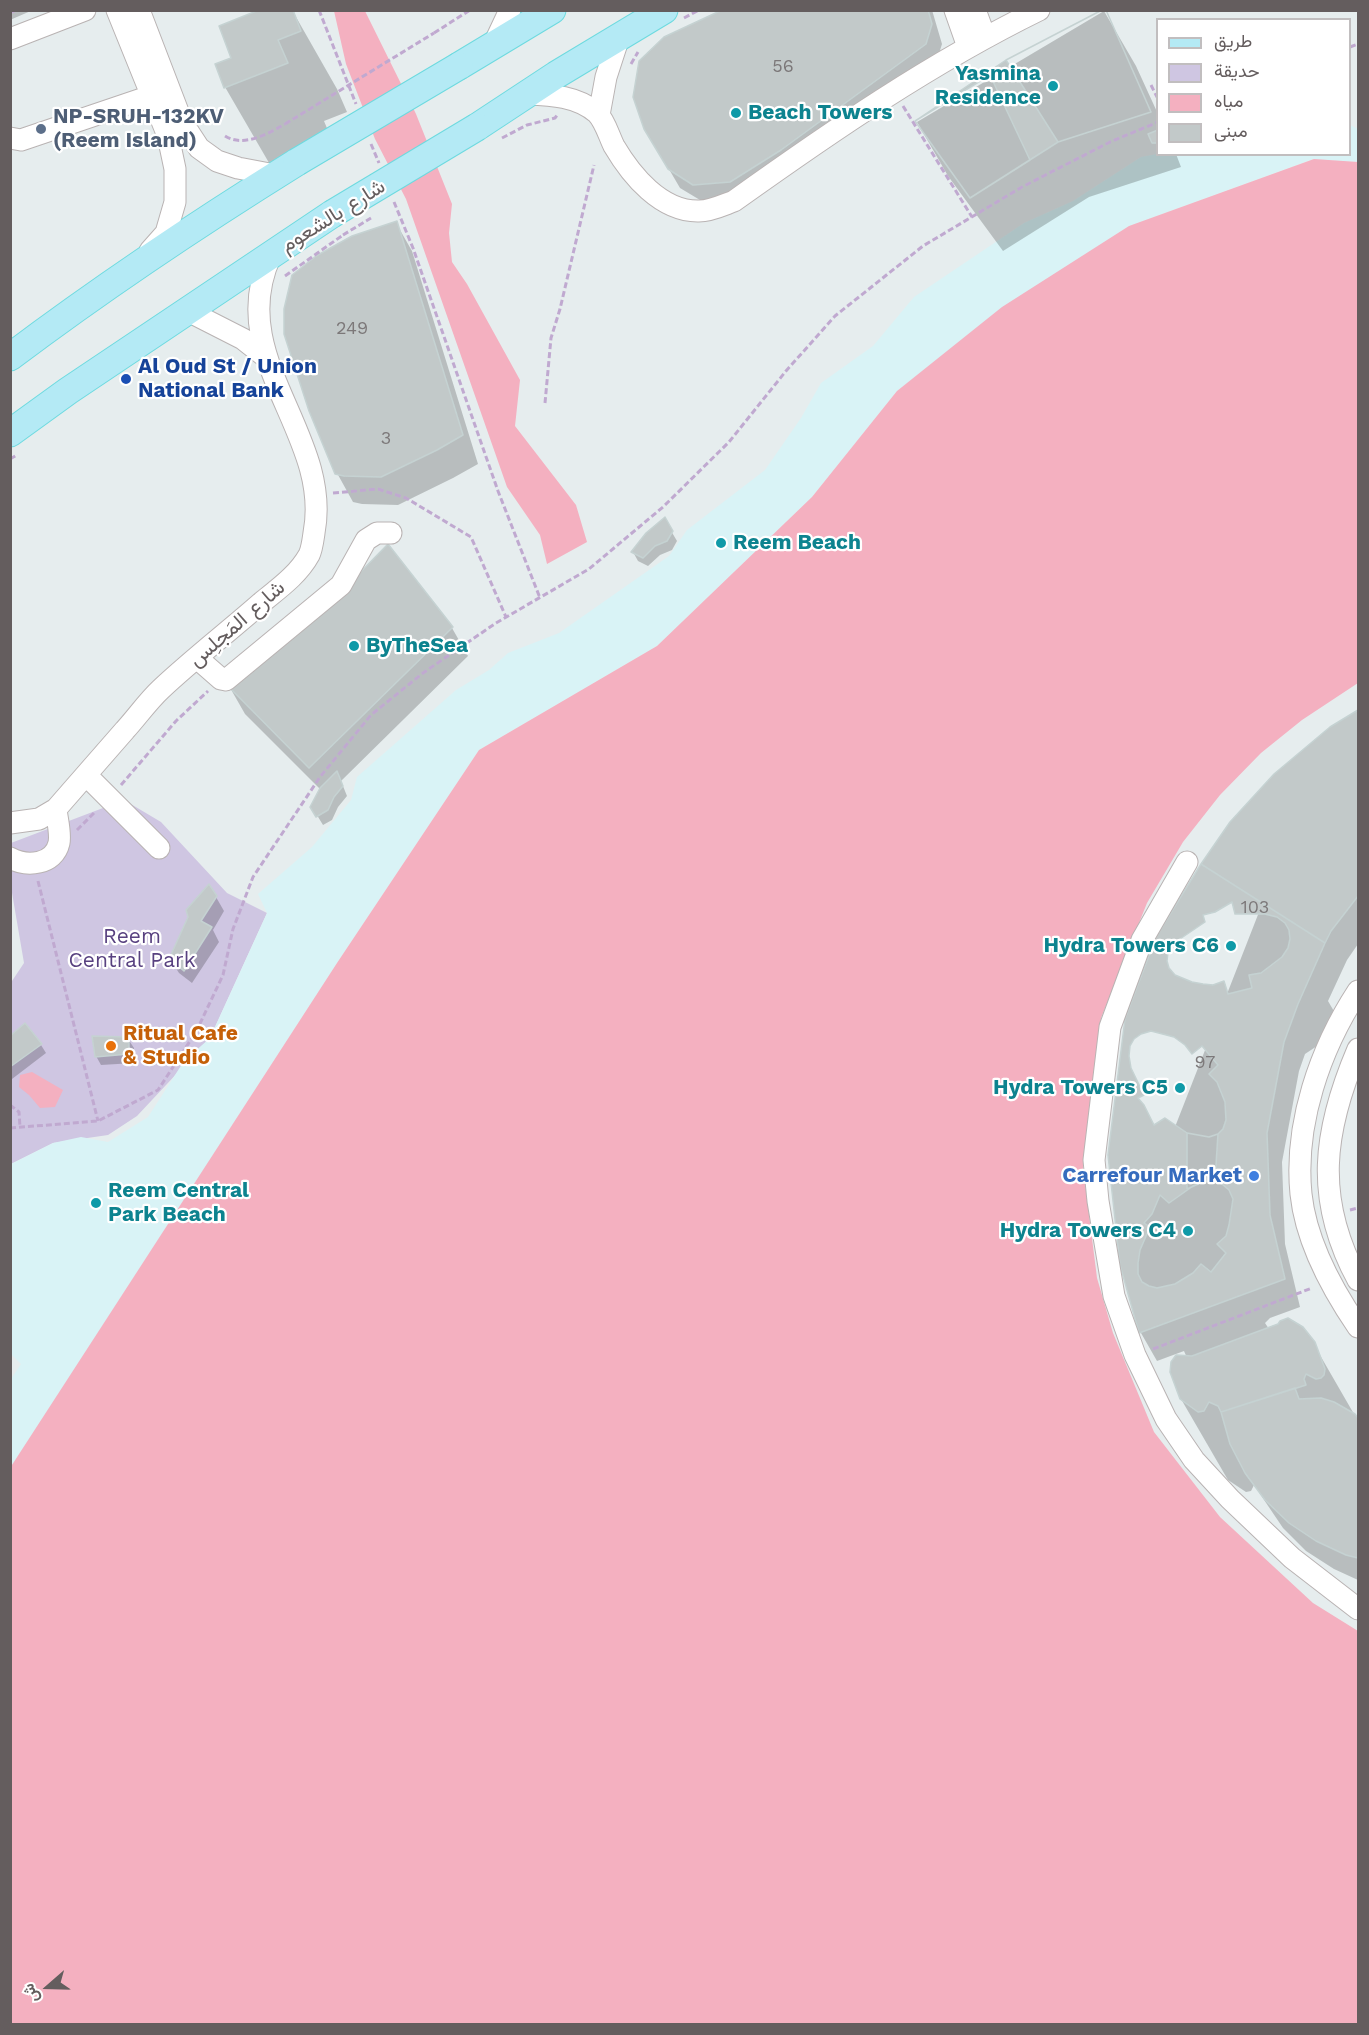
<!DOCTYPE html>
<html>
<head>
<meta charset="utf-8">
<style>
	body { margin:0 }
	#map { position:relative; width:1369px; height:2035px; overflow:hidden; background:#e6edee; font-family:"Work Sans",Vazirmatn,sans-serif }
	canvas { display:block }
	.frame { position:absolute; inset:0; border:12px solid #645d5e; pointer-events:none }
	.legend { position:absolute; left:1156px; top:18px; width:195px; height:138px; box-sizing:border-box; background:#fff; border:2px solid #c1bebf; margin:0; padding:8px 10px; list-style:none; font-size:18px; color:#645d5e }
	.legend li { display:flex; align-items:center; gap:12px; height:30px }
	.legend b { width:30px; border:2px solid #c1bebf }
	.north { position:absolute; left:18px; top:1957px; width:60px; height:60px; -webkit-text-stroke:4px #fff; paint-order:stroke; rotate:250deg; font-size:16px; font-weight:700; line-height:24px; text-align:center; color:#645d5e }
	.north::after { content:''; display:block; margin:auto; width:21px; height:27px; background:#645d5e; clip-path:polygon(50% 0,100% 100%,50% 72%,0 100%) }
</style>
</head>
<body>
<div id="map">
<canvas width="1369" height="2035"></canvas>
<div class="frame"></div>
<ul class="legend">
<li><b style="height:8px;background:#b4eaf5"></b>طريق</li>
<li><b style="height:16px;background:#cfc6e2"></b>حديقة</li>
<li><b style="height:16px;background:#f4b0c0"></b>مياه</li>
<li><b style="height:16px;background:#c2c9c9"></b>مبنى</li>
</ul>
<div class="north">ش</div>
</div>
<script>
const context = document.querySelector('canvas').getContext('2d');
context.lineJoin = 'round';
function paint(path, color) { context.fillStyle = color; context.fill(path, 'evenodd'); }
function stroke(path, color, width, dash) { context.strokeStyle = color; context.lineWidth = width; context.lineCap = dash ? 'butt' : 'round'; context.setLineDash(dash || []); context.stroke(path); }
function write(font, color, halo, rows, align = 'center') {
  context.font = font + ' "Work Sans",Vazirmatn,sans-serif'; context.lineWidth = 4.5; context.setLineDash([]); context.textBaseline = 'middle'; context.strokeStyle = halo; context.fillStyle = color; for (const [text, x, y, turn = 0] of rows) {
    context.save(); context.translate(x, y); context.rotate((+turn || 0) * Math.PI / 180); context.textAlign = isNaN(turn) ? turn : align; if (halo) context.strokeText(text, 0, 0); context.fillText(text, 0, 0); context.restore();
  }
}
const green = new Path2D(`
	M124 800 161 822 227 893 267 913 210 1038 137 1116 108 1135 53 1143 11 1164 10 984 24 963 11 887V843Z`);
const sand = new Path2D(`
	M1350 125 1358 129V162L1313 159 1129 226 1085 255 897 391 812 497 657 646 479 750 337 963 11 1468V1379L21 1364 11 1354V1164L53 1143 81 1137 108 1142 148 1117 184 1061 210 1038 267 913 258 894 312 847 351 800 357 777 456 690 489 670 508 653 559 633 669 556 687 530 765 470 801 418 821 383 873 346 914 297 1024 223 1073 201 1141 157 1157 154H1350Z`);
const water = new Path2D(`
	M334 11H365L416 114 452 204 449 233 452 262 467 284 520 380 515 426 576 505 587 542 547 564 540 535 507 487 406 199 375 139 346 64Z
	M1314 159 1358 162V683L1302 720 1261 753 1220 795 1183 842 1147 903 1101 1018 1083 1167 1097 1278 1113 1333 1154 1432 1220 1517 1313 1603 1358 1631V2024H11L10 1468 337 963 479 750 657 646 812 497 897 391 1002 307 1129 226Z
	M32 1072 63 1090 55 1107 40 1108 29 1095 19 1087 20 1075Z`);
const shadow = new Path2D(`
	M10 10H33L10 20Z
	M292 10 337 89 347 112 324 121 334 145 272 168 225 87 233 59Z
	M726 10H932L942 44 936 63 792 169 705 203 680 188 645 128Z
	M1104 11 1136 66 1158 114V154H1176L1181 167 1089 197 1003 251 948 176 917 122Z
	M396 223 412 251 478 464 453 478 398 505 362 504 353 502 337 473Z
	M664 519 677 541 672 550 660 555 648 566 638 561 633 552Z
	M452 628 468 656 341 781 347 796 338 807 332 820 323 825 312 807 321 790 245 714 229 686Z
	M1358 712V944L1347 960 1328 1001 1335 1013 1329 1038 1305 1054 1299 1071 1282 1162 1285 1244 1300 1307 1270 1318 1265 1323 1269 1329 1313 1343 1358 1421V1580L1334 1569 1306 1551 1283 1528 1254 1485 1251 1491 1246 1492 1228 1480 1181 1399 1187 1358 1184 1351 1157 1361 1141 1333 1121 1265 1331 728Z
	M216 897 224 911 213 930 219 942 192 983 179 973 170 959Z
	M10 1038 41 1045 46 1053 12 1079Z
	M128 1039 134 1048V1063L101 1065 96 1056Z`);
const building = new Path2D(`
	M259 10H293L301 31 278 40 288 63 224 88 215 64 231 58 219 26Z
	M722 10H928L932 24 926 44 781 150 730 182 693 185 668 169 644 129 633 97 639 61 664 37Z
	M1102 10H1106L1151 112 1058 142 970 198 915 121 1006 60Z
	M1102 10H1106L1151 112 1058 142 1006 60Z
	M990 75 1030 160 970 198 915 121Z
	M1158 130V143H1152L1148 134Z
	M397 221 463 435 437 450 381 477 344 476 335 474 309 411 284 334V309L292 275 316 256 352 236Z
	M665 517 673 531 667 541 655 546 643 558 631 552 646 533Z
	M388 544 453 627 309 768 227 685 336 597Z
	M1358 710V896L1331 931 1325 943 1201 864 1230 822 1274 774 1330 727Z
	M337 771 343 786 334 797 328 810 316 817 310 807 320 788Z
	M1201 864 1325 943 1298 1004 1284 1042 1267 1133 1270 1215 1285 1279 1139 1333 1120 1265 1108 1155 1125 1019 1156 937Z
	M209 884 217 896 201 921 212 927 184 971 169 959 188 917 186 910Z
	M1232 902 1235 914H1265L1277 917 1285 923 1289 930 1290 939 1288 948 1282 957 1261 973 1249 975 1252 988 1228 994 1224 981 1213 985 1203 984 1192 982 1175 975 1169 968 1167 961 1168 952 1174 943 1205 922 1203 915 1215 912Z
	M25 1023 42 1044 10 1067V1036Z
	M1151 1031 1174 1037 1185 1045 1192 1054 1202 1046 1218 1065 1209 1074 1217 1082 1225 1102 1226 1120 1223 1129 1218 1134 1209 1137 1187 1133 1165 1118 1154 1125 1144 1105 1138 1098 1144 1095 1131 1068 1129 1056 1130 1046 1134 1039 1141 1034Z
	M92 1036 129 1037V1054L95 1057Z
	M1187 1133 1209 1137 1218 1134 1215 1181H1205L1187 1189Z
	M1205 1181H1215L1222 1184 1229 1190 1233 1199 1229 1225 1226 1236 1217 1244 1226 1253 1211 1272 1201 1264 1193 1273 1175 1284 1157 1288 1149 1286 1142 1282 1138 1274V1263L1140 1250 1150 1227 1144 1223 1152 1214 1160 1195 1169 1203 1193 1186Z
	M1288 1318 1303 1327 1315 1342 1325 1369 1324 1375 1321 1378 1316 1379 1306 1374 1304 1379 1306 1385 1221 1412 1218 1406 1209 1402 1204 1411 1198 1412 1180 1399 1170 1372 1171 1362 1176 1355 1192 1356 1278 1324 1280 1321Z
	M1295 1388 1299 1399 1321 1398 1334 1402 1355 1414 1358 1418V1558L1346 1555 1316 1541 1289 1523 1265 1500 1245 1473 1230 1444 1221 1412Z`);
const path = new Path2D(`
	M319 10 356 104
	M10 13 16 10
	M684 18 699 10
	M434 33 470 10
	M1350 47 1358 44
	M631 64 638 52
	M1151 85 1158 99
	M903 106 972 217
	M225 136C244 148 269 133 285 124
	M502 138 527 125 555 118 558 114
	M371 144 379 163
	M394 202 413 248 498 491 540 598
	M285 276 343 235
	M545 403 551 338 560 309 594 165
	M10 459 17 455
	M333 493 378 489 406 498 471 537 506 617
	M121 785 176 721 208 691
	M77 830 96 811
	M38 881 98 1121
	M10 1105 19 1112 20 1127
	M10 1128 98 1121 158 1090 196 1032 223 975 233 929 253 877 320 777 371 715 423 673 496 623 589 569 663 507 729 442 786 371 835 316 923 246 1022 187 1110 142 1158 122
	M1350 1210 1358 1208
	M1153 1349 1312 1288`);
const minor = new Path2D(`
	M117 10 168 136 175 169V202L166 233 150 251
	M139 10 182 122 199 148 217 161 238 168 275 175
	M955 10 968 47
	M975 10 985 37
	M10 39 85 10
	M494 44 510 10
	M527 94C552 95 577 96 597 113 605 121 609 136 614 146 631 175 661 212 699 211 711 211 723 205 734 201 832 131 931 63 1039 10
	M599 115 606 77 619 37
	M10 138 21 140 151 96
	M188 311 243 339 267 358
	M197 658 221 679 226 680 341 585 366 540 377 533H391
	M86 775 159 848
	M10 823 39 819 56 809C79 783 102 756 125 730 137 717 148 701 161 689 193 659 228 632 261 603 278 589 298 575 309 555 312 549 313 540 314 533 333 434 223 358 271 255
	M10 858C27 867 54 865 59 843 61 833 57 819 56 809
	M1187 862 1142 940 1110 1027 1094 1160 1098 1201 1114 1296 1135 1355 1166 1419 1194 1460 1230 1499 1292 1558 1358 1609
	M1358 991C1320 1049 1294 1124 1301 1194 1306 1241 1332 1289 1358 1327
	M1358 1049C1323 1131 1314 1199 1358 1280`);
const major = new Path2D(`
	M459 66 552 10
	M477 127 556 75 664 10
	M10 357C103 287 199 223 297 162
	M10 433 68 391 332 214`);
const pathBridge = new Path2D(`
	M285 124 434 33
	M343 235 371 218`);
const majorBridge = new Path2D(`
	M297 162 459 66
	M332 214 477 127`);
const markers = [
	[1053,86,6,"#0f9aa8"],
	[736,113,6,"#0f9aa8"],
	[41,129,6,"#5c6f8a"],
	[126,379,6,"#1a4fb4"],
	[721,543,6,"#0f9aa8"],
	[354,646,6,"#0f9aa8"],
	[1231,946,6,"#0f9aa8"],
	[111,1046,6,"#e8710a"],
	[1180,1088,6,"#0f9aa8"],
	[1254,1176,6,"#3f7fe0"],
	[96,1203,6,"#0f9aa8"],
	[1188,1231,6,"#0f9aa8"]
];
const numberNames = [
	["56",783,67],
	["249",352,329],
	["3",386,439],
	["103",1255,908],
	["97",1205,1063]
];
const cultureNames = [
	["Yasmina",1041,74],
	["Residence",1041,98],
	["Beach Towers",748,113,"left"],
	["Reem Beach",733,543,"left"],
	["ByTheSea",366,646,"left"],
	["Hydra Towers C6",1219,946],
	["Hydra Towers C5",1168,1088],
	["Reem Central",108,1191,"left"],
	["Park Beach",108,1215,"left"],
	["Hydra Towers C4",1176,1231]
];
const serviceNames = [
	["NP-SRUH-132KV",53,117],
	["(Reem Island)",53,141]
];
const streetNames = [
	["شارع بالشعوم",333,216,-32],
	["شارع المَجلِس",237,624,-41]
];
const transitNames = [
	["Al Oud St / Union",138,367],
	["National Bank",138,391]
];
const parkNames = [
	["Reem",132,937],
	["Central Park",132,961]
];
const foodNames = [
	["Ritual Cafe",123,1034],
	["& Studio",123,1058]
];
const shopNames = [
	["Carrefour Market",1242,1176]
];
paint(green, '#cfc6e2');
paint(sand, '#d9f3f6');
paint(water, '#f4b0c0');
paint(shadow, '#0003');
paint(building, '#c2c9c9');
stroke(building, '#c5d2d2', 1.5);
stroke(minor, '#b9b3b3', 23);
stroke(major, '#6ddadf', 29);
stroke(path, '#c0a9d0', 3, [6, 3]);
stroke(minor, '#fff', 21);
stroke(major, '#b4eaf5', 27);
stroke(majorBridge, '#6ddadf', 29, []);
stroke(pathBridge, '#c0a9d0', 3, [6, 3]);
stroke(majorBridge, '#b4eaf5', 27);
for (const [x, y, r, color] of markers) { const dot = new Path2D(); dot.arc(x, y, r, 0, 2 * Math.PI); context.fillStyle = color; context.fill(dot); stroke(dot, '#fff', 2); }
write('18px', '#7c7879', null, numberNames);
write('bold 21px', '#0d838f', '#fff', cultureNames, 'right');
write('bold 21px', '#4e5e75', '#fff', serviceNames, 'left');
write('21px', '#645d5e', '#fff', streetNames);
write('bold 21px', '#164399', '#fff', transitNames, 'left');
write('21px', '#584180', '#fff', parkNames);
write('bold 21px', '#c56008', '#fff', foodNames, 'left');
write('bold 21px', '#366cbe', '#fff', shopNames, 'right');
</script>
</body>
</html>
